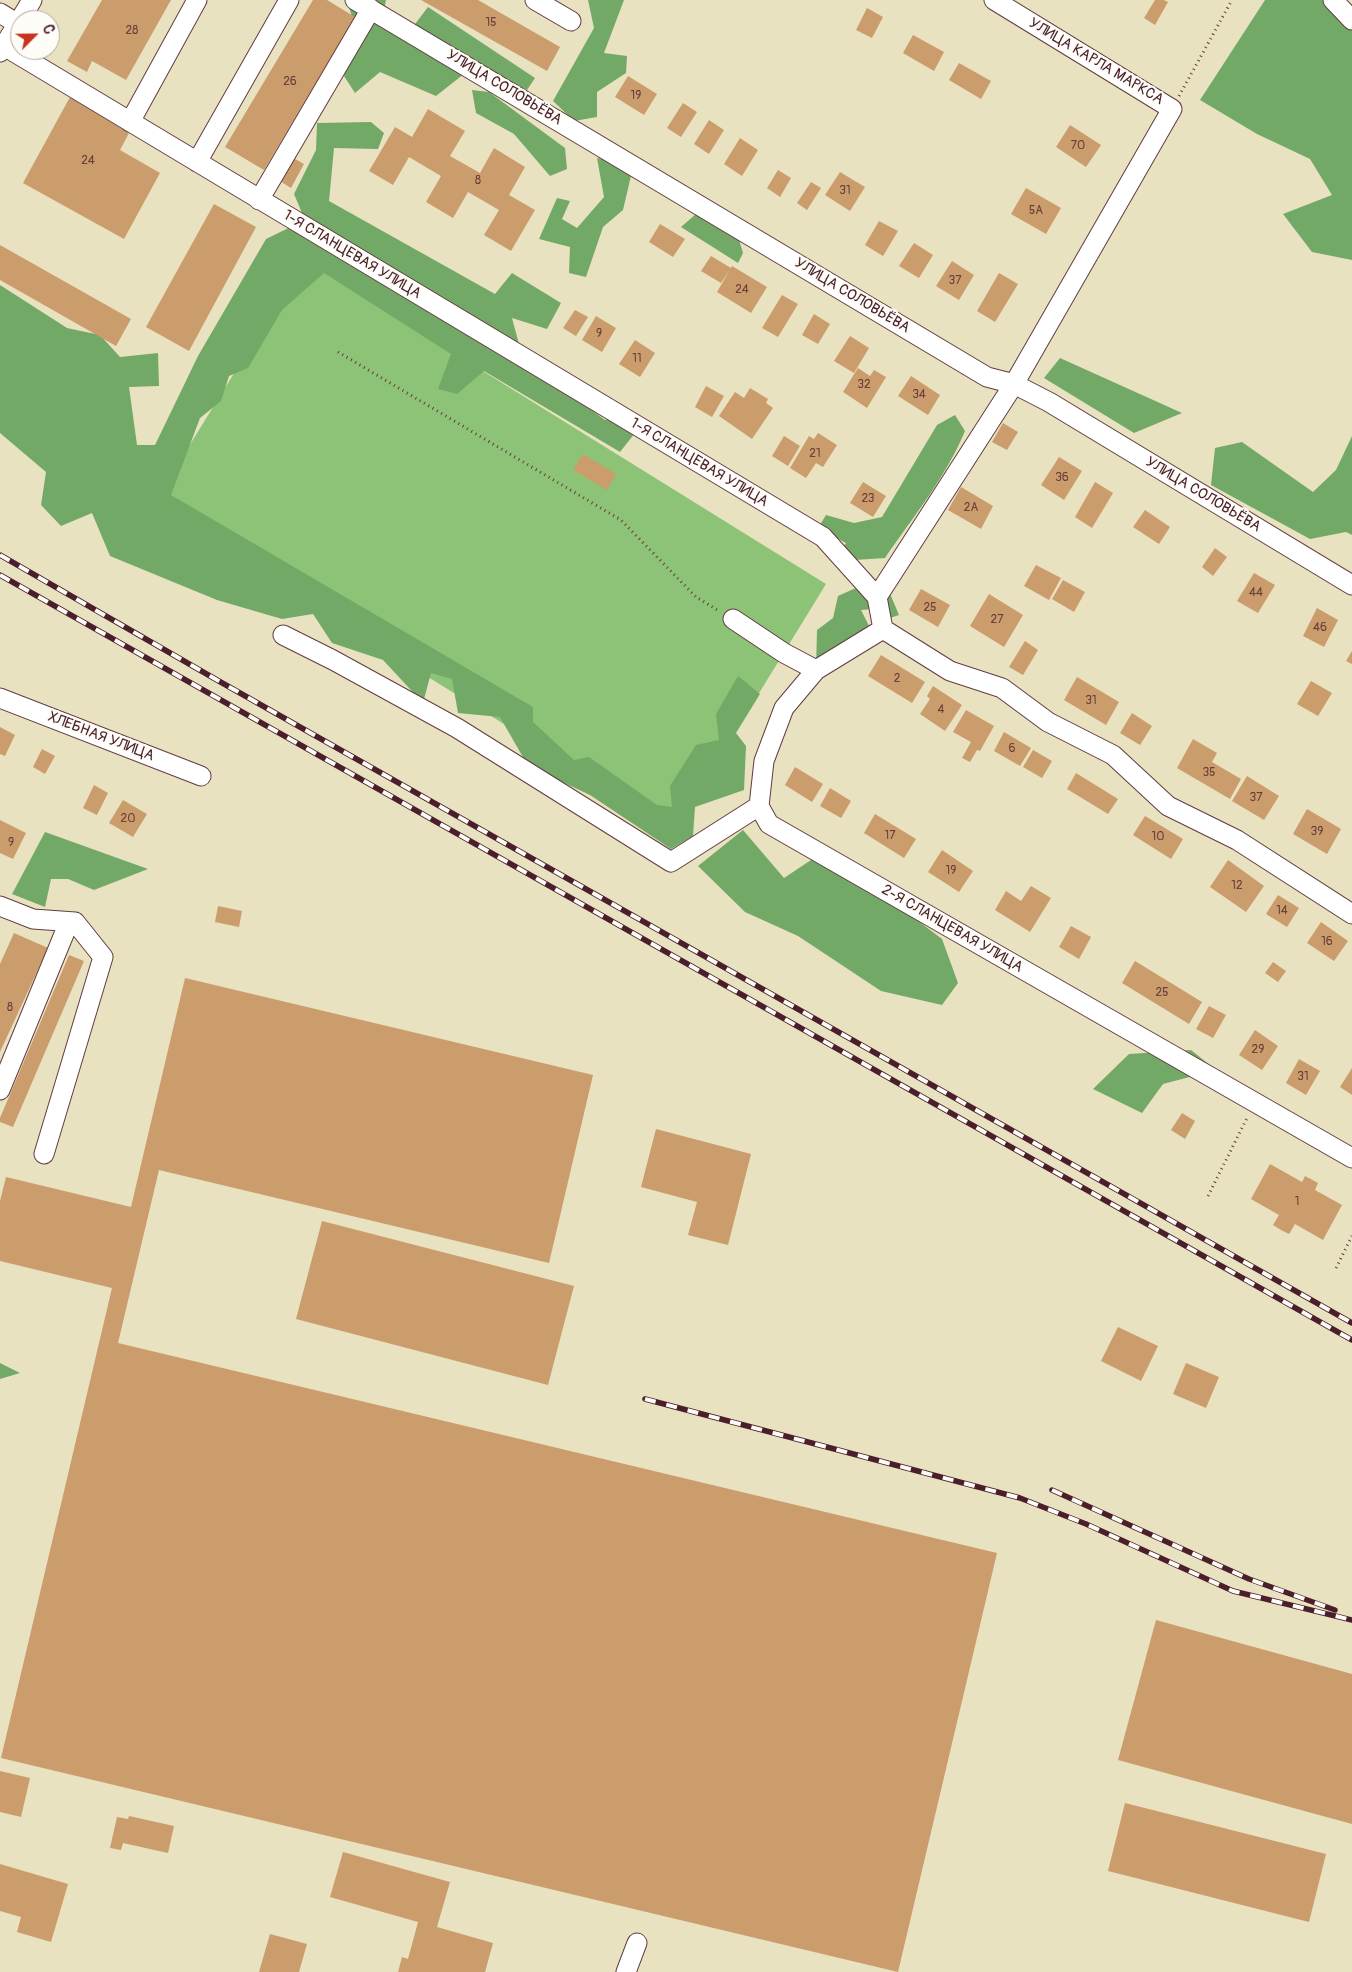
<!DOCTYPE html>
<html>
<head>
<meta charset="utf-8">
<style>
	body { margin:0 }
	#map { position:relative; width:1352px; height:1972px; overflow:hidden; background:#e9e2c0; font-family:Pangolin,sans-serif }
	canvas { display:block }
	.north { position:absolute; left:10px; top:10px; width:50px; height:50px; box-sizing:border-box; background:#fdfcf7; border:1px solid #b5a4a5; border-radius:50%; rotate:67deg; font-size:14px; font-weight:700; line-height:20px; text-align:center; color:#4a1f2b }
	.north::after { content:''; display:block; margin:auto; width:18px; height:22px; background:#c8321e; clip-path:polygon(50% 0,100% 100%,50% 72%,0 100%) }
</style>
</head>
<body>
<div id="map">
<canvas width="1352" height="1972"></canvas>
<div class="north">С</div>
</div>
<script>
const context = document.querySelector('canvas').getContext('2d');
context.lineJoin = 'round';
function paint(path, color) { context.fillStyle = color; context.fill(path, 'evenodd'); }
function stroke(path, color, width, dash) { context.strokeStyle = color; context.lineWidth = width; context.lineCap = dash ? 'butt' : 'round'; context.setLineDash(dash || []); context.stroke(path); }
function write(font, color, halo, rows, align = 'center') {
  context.font = font + ' Pangolin,sans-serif'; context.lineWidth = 4.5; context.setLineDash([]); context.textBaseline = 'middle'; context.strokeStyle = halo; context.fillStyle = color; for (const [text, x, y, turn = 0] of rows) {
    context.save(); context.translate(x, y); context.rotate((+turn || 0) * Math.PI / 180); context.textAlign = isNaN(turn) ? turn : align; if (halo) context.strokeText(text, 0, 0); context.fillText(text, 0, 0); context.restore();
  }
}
const green = new Path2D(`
	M304 260 826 584 675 830 152 506Z`);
const forest = new Path2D(`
	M357 0H386L381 25 406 36 428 7 535 78 527 90 474 66 436 96 380 72 355 93 344 76 357 33 349 7Z
	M588 0H624L604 53 627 56 626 73 597 92V117L574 121 553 101 594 28Z
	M1265 0H1331L1352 22V260L1312 252 1283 214 1332 195 1310 159 1257 134 1200 100Z
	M472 90 489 92 565 148 567 169 550 176 514 134 476 113Z
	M371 122 384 133 378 149 334 148 329 201 495 294 512 273 561 303 547 329 512 318 523 359 605 420 625 413 635 433 620 452 484 371 457 394 438 389 451 354 324 273 282 310 248 368 229 376 221 401 200 418 171 495 533 707V722L574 760 589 757 657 805 672 807 670 786 696 745 719 740 716 714 738 676 760 694 736 733 746 746 744 790 695 807 693 836 671 849 590 795 528 766 500 717 458 713 452 679 431 673 423 703 383 660 332 643 313 614 282 619 217 600 110 556 92 513 61 526 41 505 46 472 0 433V285L67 328 100 335 120 357 158 353 159 386 129 387 137 445H155L198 356 266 239 305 220 294 194 316 150 317 123Z
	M597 158 634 163 623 210 603 227 586 277 569 273 570 247 539 239 557 198 570 201 562 219 577 228 604 197Z
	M696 214 737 233 743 253 738 263 681 227Z
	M1060 358 1182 413 1134 433 1044 378Z
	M955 415 965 431C946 477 913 517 885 558L855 560 843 571 832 562 846 543 818 528 826 515 854 523 882 517 937 425Z
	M1352 436V535L1346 532 1310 539 1211 485 1215 448 1242 442 1313 492 1336 470Z
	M876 579 888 589 899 615 887 619 875 609 861 610 871 630 816 670 817 630 833 618 838 596Z
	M743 830 784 878 814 858 885 896 942 939 958 983 942 1005 881 991 798 936 745 912 698 866Z
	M45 832 148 869 94 890 68 879H51L45 907 12 894Z
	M1191 1050 1216 1070 1163 1084 1142 1113 1093 1089 1129 1054Z
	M0 1363 20 1373 0 1379Z`);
const building = new Path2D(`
	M102 0H171L126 80 92 61 87 72 67 61Z
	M313 0H327L355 17 264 170 225 147Z
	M421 0H478L560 47 547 71Z
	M1155 0H1164L1168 2 1155 25 1144 18Z
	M867 8 883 17 872 38 856 30Z
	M913 35 944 52 934 71 903 53Z
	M959 63 991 81 981 99 949 80Z
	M628 76 657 94 644 115 615 97Z
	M70 97 129 133 120 150 160 173 124 239 23 183Z
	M683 103 697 112 681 137 667 128Z
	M428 109 465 131 450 156 480 173 494 148 525 167 509 195 535 210 511 251 484 235 499 210 468 192 453 218 426 202 441 176 409 157 393 185 369 171 395 127 412 137Z
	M709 120 724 130 709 154 694 144Z
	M1070 125 1101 145 1086 167 1056 147Z
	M740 138 758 150 742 176 724 164Z
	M288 155 304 164 291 188 275 178Z
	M778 170 791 178 780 197 767 188Z
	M840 172 865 187 850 211 825 195Z
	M811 182 821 188 807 210 797 203Z
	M1026 188 1061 208 1046 234 1011 214Z
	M214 204 256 227 189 351 146 327Z
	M879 221 898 231 883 256 865 245Z
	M660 224 685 239 673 257 649 242Z
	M914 243 933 255 919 278 899 266Z
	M0 245 131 319 116 346 0 280Z
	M711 256 731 268 721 283 701 271Z
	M952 261 974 275 959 300 936 286Z
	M732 266 767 287 751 313 717 292Z
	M999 273 1018 284 995 322 977 311Z
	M782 295 798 304 778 337 762 328Z
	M575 310 588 317 576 336 563 328Z
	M814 314 830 324 818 344 802 335Z
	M596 316 616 328 602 352 582 340Z
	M850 336 869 348 854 373 834 361Z
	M635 340 655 353 640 377 619 364Z
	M858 368 870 376 874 370 886 377 867 408 843 392Z
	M911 376 940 395 928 415 898 396Z
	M706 386 724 396 712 417 695 407Z
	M750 388 768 399 766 403 773 408 752 439 719 416 735 392 744 398Z
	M1003 423 1018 432 1007 450 992 442Z
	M818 433 837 445 823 467 816 463 806 478 790 468 809 436 814 439Z
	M784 436 800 446 788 466 772 456Z
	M583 454 616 474 607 490 573 470Z
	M1059 457 1082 471 1064 500 1041 485Z
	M863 482 886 496 873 517 850 503Z
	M1095 482 1113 493 1092 528 1075 517Z
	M961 487 993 506 981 529 948 510Z
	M1145 510 1170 527 1159 544 1133 527Z
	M1215 548 1227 557 1213 576 1202 567Z
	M1036 565 1061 578 1049 600 1024 586Z
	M1254 573 1275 585 1258 613 1237 601Z
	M1063 580 1085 592 1074 612 1052 599Z
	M921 589 950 605 938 627 909 610Z
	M989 594 1023 615 1004 647 970 626Z
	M1317 608 1338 620 1324 647 1303 636Z
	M1025 641 1038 650 1023 675 1009 667Z
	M1352 651V664L1346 661Z
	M881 655 925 682 912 703 868 676Z
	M1077 677 1119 702 1106 725 1064 700Z
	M1311 681 1332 693 1318 716 1297 704Z
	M933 686 962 705 945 731 920 714 930 699 927 696Z
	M966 710 994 726 980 751 977 750 970 762 962 758 971 742 953 732Z
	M1132 713 1152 726 1140 745 1120 733Z
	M0 727 15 735 5 756 0 754Z
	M1004 732 1031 748 1020 766 994 751Z
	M1193 739 1217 753 1212 762 1241 779 1230 799 1177 768Z
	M42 749 55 756 45 774 33 767Z
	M1033 750 1052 761 1042 778 1023 767Z
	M795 767 823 784 812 802 785 785Z
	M1076 773 1118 799 1108 814 1067 789Z
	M1247 776 1279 796 1264 820 1232 801Z
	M94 785 108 793 97 815 83 808Z
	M830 788 851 801 841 818 820 806Z
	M123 800 147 814 133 837 109 823Z
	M1307 809 1341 829 1327 854 1293 834Z
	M875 814 916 839 904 858 864 833Z
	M1145 816 1183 839 1171 859 1133 835Z
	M0 820 26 833 13 859 0 853Z
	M942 850 973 871 959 892 928 872Z
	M1228 860 1264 886 1246 912 1210 887Z
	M1031 886 1051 898 1030 932 995 910 1006 891 1021 901Z
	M1278 895 1299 908 1287 927 1266 914Z
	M218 906 242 911 239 927 215 922Z
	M1321 922 1348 941 1334 961 1307 943Z
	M1071 926 1091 937 1079 959 1059 947Z
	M14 933 48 948 0 1052V964Z
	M69 955 84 961 13 1127 0 1122V1118Z
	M1135 961 1202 1002 1189 1024 1122 983Z
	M1273 962 1286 971 1278 982 1265 973Z
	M185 978 593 1075 549 1263 159 1170 118 1343 997 1553 898 1972 1 1758 112 1288 0 1261V1201L6 1177 131 1207Z
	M1209 1006 1226 1015 1213 1038 1196 1029Z
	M1255 1030 1278 1046 1262 1070 1239 1055Z
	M1299 1059 1320 1071 1306 1095 1286 1083Z
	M1352 1068V1095L1340 1087Z
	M1182 1113 1195 1121 1185 1139 1171 1130Z
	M656 1129 751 1154 728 1245 688 1235 697 1202 641 1187Z
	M1270 1164 1302 1182 1305 1176 1318 1183 1315 1190 1342 1205 1323 1240 1295 1224 1289 1234 1281 1230 1273 1225 1279 1215 1251 1199Z
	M322 1221 574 1286 548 1385 296 1319Z
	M1118 1327 1158 1346 1141 1381 1101 1361Z
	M1186 1363 1219 1377 1206 1408 1173 1394Z
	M1156 1620 1352 1674V1824L1118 1760Z
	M0 1771 30 1778 21 1817 0 1812Z
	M1125 1803 1326 1854 1309 1922 1108 1871Z
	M129 1816 174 1826 168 1853 123 1843 121 1850 110 1848 117 1817 128 1819Z
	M343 1852 450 1882 437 1927 493 1943 485 1972H398L402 1957 408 1959 418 1922 330 1897Z
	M0 1864 68 1884 51 1942 17 1932 21 1917 0 1911Z
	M270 1934 307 1944 299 1972H259Z`);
const path = new Path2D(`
	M1179 96 1232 0
	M338 352 621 520 696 597 719 611
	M1208 1196 1247 1118
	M1336 1268 1352 1236`);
const minor = new Path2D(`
	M355 0 987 377 1014 384 1049 402 1352 585
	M535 0 571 21
	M1333 0 1352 20
	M0 13 18 24
	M20 20 32 0
	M4 46 823 537 877 597 883 629 950 671 1002 688 1048 722 1113 755 1168 806 1237 840 1352 914
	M0 52 20 20
	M130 122 197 0
	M197 162 289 0
	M259 200 371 9
	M877 597 1014 384 1172 109 994 0
	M733 619 784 653 816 670
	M883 629 816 670 784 708 764 761 759 806 769 824 1352 1158
	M283 635 333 660 457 728 671 862 759 806
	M0 698 201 776
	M0 906 33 919 75 922 103 957 44 1154
	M0 1090 69 922
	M626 1972 637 1943`);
const rail = new Path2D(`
	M0 555 217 680 1352 1323
	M0 575 1352 1340
	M645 1399 1020 1498 1086 1524 1233 1591 1352 1620
	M1052 1490 1249 1579 1335 1610`);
const numberNames = [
	["15",491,23],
	["28",132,31],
	["26",290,82],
	["19",636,96],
	["70",1078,146],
	["24",88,161],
	["8",478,181],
	["31",845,191],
	["5А",1036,211],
	["37",955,281],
	["24",742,290],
	["9",599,334],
	["11",637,359],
	["32",864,385],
	["34",919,395],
	["21",815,454],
	["36",1062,478],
	["23",868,499],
	["2А",971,508],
	["44",1256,593],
	["25",930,608],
	["27",997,620],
	["46",1320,628],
	["2",897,679],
	["31",1091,701],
	["4",941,710],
	["6",1012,749],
	["35",1209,773],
	["37",1256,798],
	["20",128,819],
	["39",1317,832],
	["17",890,836],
	["10",1158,837],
	["9",11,843],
	["19",951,871],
	["12",1237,886],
	["14",1282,911],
	["16",1327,942],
	["25",1162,993],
	["8",10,1008],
	["29",1258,1050],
	["31",1303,1077],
	["1",1297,1202]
];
const streetNames = [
	["УЛИЦА КАРЛА МАРКСА",1096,62,31],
	["УЛИЦА СОЛОВЬЁВА",504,88,31],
	["1-Я СЛАНЦЕВАЯ УЛИЦА",352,255,31],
	["УЛИЦА СОЛОВЬЁВА",852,296,31],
	["1-Я СЛАНЦЕВАЯ УЛИЦА",699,463,31],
	["УЛИЦА СОЛОВЬЁВА",1203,495,31],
	["ХЛЕБНАЯ УЛИЦА",101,737,21],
	["2-Я СЛАНЦЕВАЯ УЛИЦА",952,929,30]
];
paint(green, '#8dc376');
paint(forest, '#72a967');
paint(building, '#cb9c6c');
stroke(minor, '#623c41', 21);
stroke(path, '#623c41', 3, [1, 4]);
stroke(minor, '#fff', 19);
stroke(rail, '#4a1f2b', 5.5);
stroke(rail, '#fdfcf7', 4, [11]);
write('12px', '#6a3e3b', null, numberNames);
write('15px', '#4a1f2b', '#fdfcf7', streetNames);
</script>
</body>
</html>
